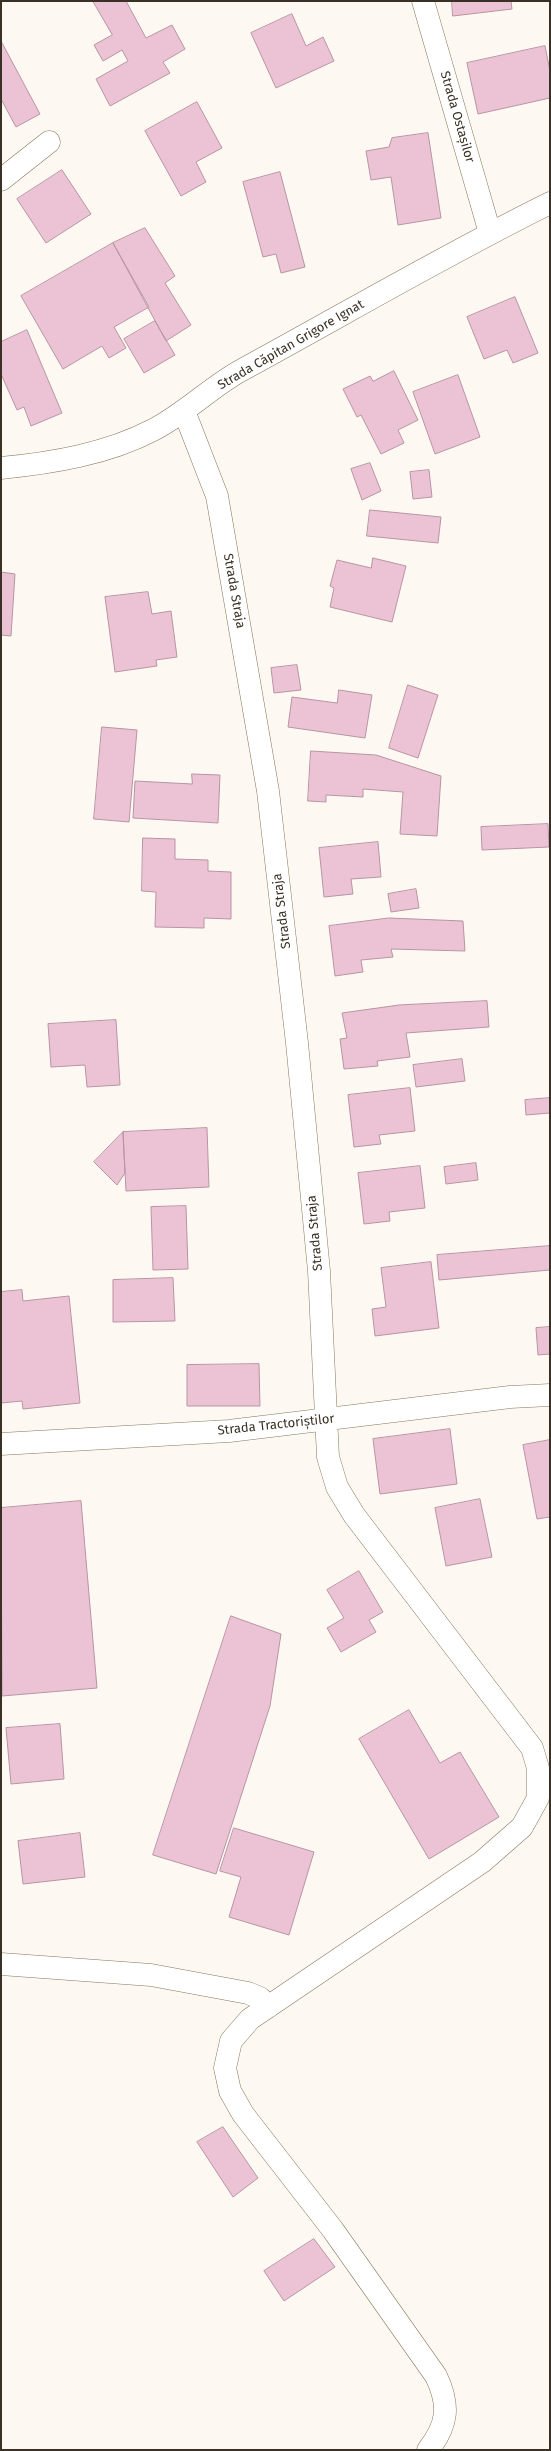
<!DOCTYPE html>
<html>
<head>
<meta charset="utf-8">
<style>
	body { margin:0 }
	#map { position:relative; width:551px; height:2451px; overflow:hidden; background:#fdf9f2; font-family:"Fira Sans",sans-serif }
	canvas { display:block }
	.frame { position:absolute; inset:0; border:2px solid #393125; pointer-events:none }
</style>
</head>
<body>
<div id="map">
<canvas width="551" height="2451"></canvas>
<div class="frame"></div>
</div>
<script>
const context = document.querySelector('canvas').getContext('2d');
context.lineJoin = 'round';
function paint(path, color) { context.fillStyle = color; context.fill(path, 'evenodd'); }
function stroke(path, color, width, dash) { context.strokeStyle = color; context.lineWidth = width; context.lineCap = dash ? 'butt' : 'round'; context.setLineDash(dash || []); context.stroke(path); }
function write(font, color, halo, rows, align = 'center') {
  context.font = font + ' "Fira Sans",sans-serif'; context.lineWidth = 3.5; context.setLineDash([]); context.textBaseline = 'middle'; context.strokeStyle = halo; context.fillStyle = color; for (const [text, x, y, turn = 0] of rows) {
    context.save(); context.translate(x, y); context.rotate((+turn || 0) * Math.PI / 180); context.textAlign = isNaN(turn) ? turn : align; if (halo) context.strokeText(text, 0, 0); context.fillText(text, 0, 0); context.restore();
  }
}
const building = new Path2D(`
	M93 1H126L146 38 172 25 185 49 163 62 170 73 110 106 96 79 128 61 122 50 103 61 94 45 112 35Z
	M452 1H511L512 9 453 16Z
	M292 14 306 46 323 37 334 61 276 88 251 33Z
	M1 41 40 114 16 127 1 99Z
	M545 46 550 71V98L478 114 467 63Z
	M197 102 222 148 196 162 206 182 181 196 145 131Z
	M428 133 441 218 398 225 391 177 371 180 366 151 389 147 392 138Z
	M62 170 91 214 46 243 17 199Z
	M280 172 305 267 281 273 276 254 263 257 243 182Z
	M145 228 175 276 165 283 191 325 166 341 113 243Z
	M113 243 149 307 114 327 126 348 109 358 102 346 63 369 21 296Z
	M515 297 538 353 513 363 507 350 484 359 467 317Z
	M155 321 175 355 144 373 124 339Z
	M27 330 62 413 31 426 24 407 17 410 1 374V342Z
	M394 371 418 420 398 430 404 443 381 454 361 415 357 417 343 389 370 376 373 381Z
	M458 375 480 437 435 454 413 392Z
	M370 463 381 491 362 500 351 469Z
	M429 470 432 497 413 499 410 472Z
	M370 510 441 517 438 543 367 536Z
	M373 558 406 566 392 622 330 607 334 588 330 586 337 560 371 568Z
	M1 572 15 574 11 636 1 635Z
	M148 592 152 614 171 611 177 657 156 660 157 666 115 672 105 597Z
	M297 665 301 690 274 693 271 668Z
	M408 685 438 695 418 758 389 748Z
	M339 690 372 695 365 738 288 727 292 697 337 703Z
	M102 727 137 730 129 822 94 819Z
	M311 751 376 755 441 776 437 836 400 834 403 792 363 789V797L326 795V802L308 801Z
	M192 774 220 775 218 823 133 818 135 781 192 784Z
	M548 824 549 847 482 850 481 827Z
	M143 838 175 839V859L208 860V871L231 872V919L204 918V928L155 927 156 892 142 891Z
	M378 842 381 877 351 879 353 894 324 897 319 848Z
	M416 889 419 908 391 912 388 894Z
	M389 918 463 921 465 951 391 949 393 957 361 960 363 972 335 976 329 926Z
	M487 1001 489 1027 406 1033 410 1057 377 1061 378 1066 344 1069 340 1039 347 1038 342 1013 399 1005Z
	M116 1020 120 1085 87 1087 85 1065 51 1067 48 1024Z
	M462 1059 465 1081 416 1087 413 1065Z
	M410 1088 415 1131 379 1135 381 1144 354 1147 348 1095Z
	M550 1098V1113L526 1115 525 1100Z
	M207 1128 209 1187 126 1191 123 1132Z
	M123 1132 125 1173 117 1185 94 1162Z
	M476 1163 478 1180 446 1184 444 1167Z
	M420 1166 425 1208 389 1212 390 1221 364 1224 358 1173Z
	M186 1206 188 1269 153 1270 151 1207Z
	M550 1246V1270L439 1280 437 1255Z
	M431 1262 439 1328 375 1336 372 1309 386 1307 381 1268Z
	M173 1278 175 1321 113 1322V1280Z
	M22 1290 23 1301 69 1296 80 1403 23 1409 22 1401 1 1403V1292Z
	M550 1327V1354L538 1355 536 1328Z
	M259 1364 260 1406H187V1365Z
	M450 1429 457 1484 380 1494 373 1439Z
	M550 1440V1517L537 1519 523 1445Z
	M480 1499 492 1557 446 1566 435 1508Z
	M81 1501 97 1688 2 1696 1 1508Z
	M359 1571 383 1612 369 1620 376 1632 341 1652 327 1628 344 1618 327 1590Z
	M231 1616 281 1634 270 1706 216 1874 153 1855Z
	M409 1710 440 1763 460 1752 499 1817 429 1859 359 1739Z
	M60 1724 64 1779 11 1784 6 1728Z
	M234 1828 314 1852 289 1935 229 1917 241 1877 220 1871Z
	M80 1833 85 1877 23 1884 18 1841Z
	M223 2127 258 2178 233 2197 197 2142Z
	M314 2239 335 2267 284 2301 264 2271Z`);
const minor = new Path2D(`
	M423 1 490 233
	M1 180 49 142
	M184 411 217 496 268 791 297 1043 319 1271 328 1457 337 1487 354 1515 532 1748 538 1768V1798L522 1827 482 1862 250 2019 231 2041 225 2068 230 2091 243 2114 333 2230 436 2376C450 2405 448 2425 428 2450
	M1 1444 229 1431 510 1397 550 1395
	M1 1964 151 1975 248 1993 260 1998 268 2007`);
const major = new Path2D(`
	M1 468C52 463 107 454 153 430 184 414 210 388 240 371 343 315 445 255 550 203`);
const streetNames = [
	["Strada Ostașilor",457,117,74],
	["Strada Căpitan Grigore Ignat",291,345,-30],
	["Strada Straja",234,591,80],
	["Strada Straja",282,911,-97],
	["Strada Straja",315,1233,-95],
	["Strada Tractoriștilor",276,1425,-6]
];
paint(building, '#ecc3d4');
stroke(building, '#b894a3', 1);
stroke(minor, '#89765a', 23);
stroke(major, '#89765a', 23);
stroke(minor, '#fff', 22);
stroke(major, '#fff', 22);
write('13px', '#393125', '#fff', streetNames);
</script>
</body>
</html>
